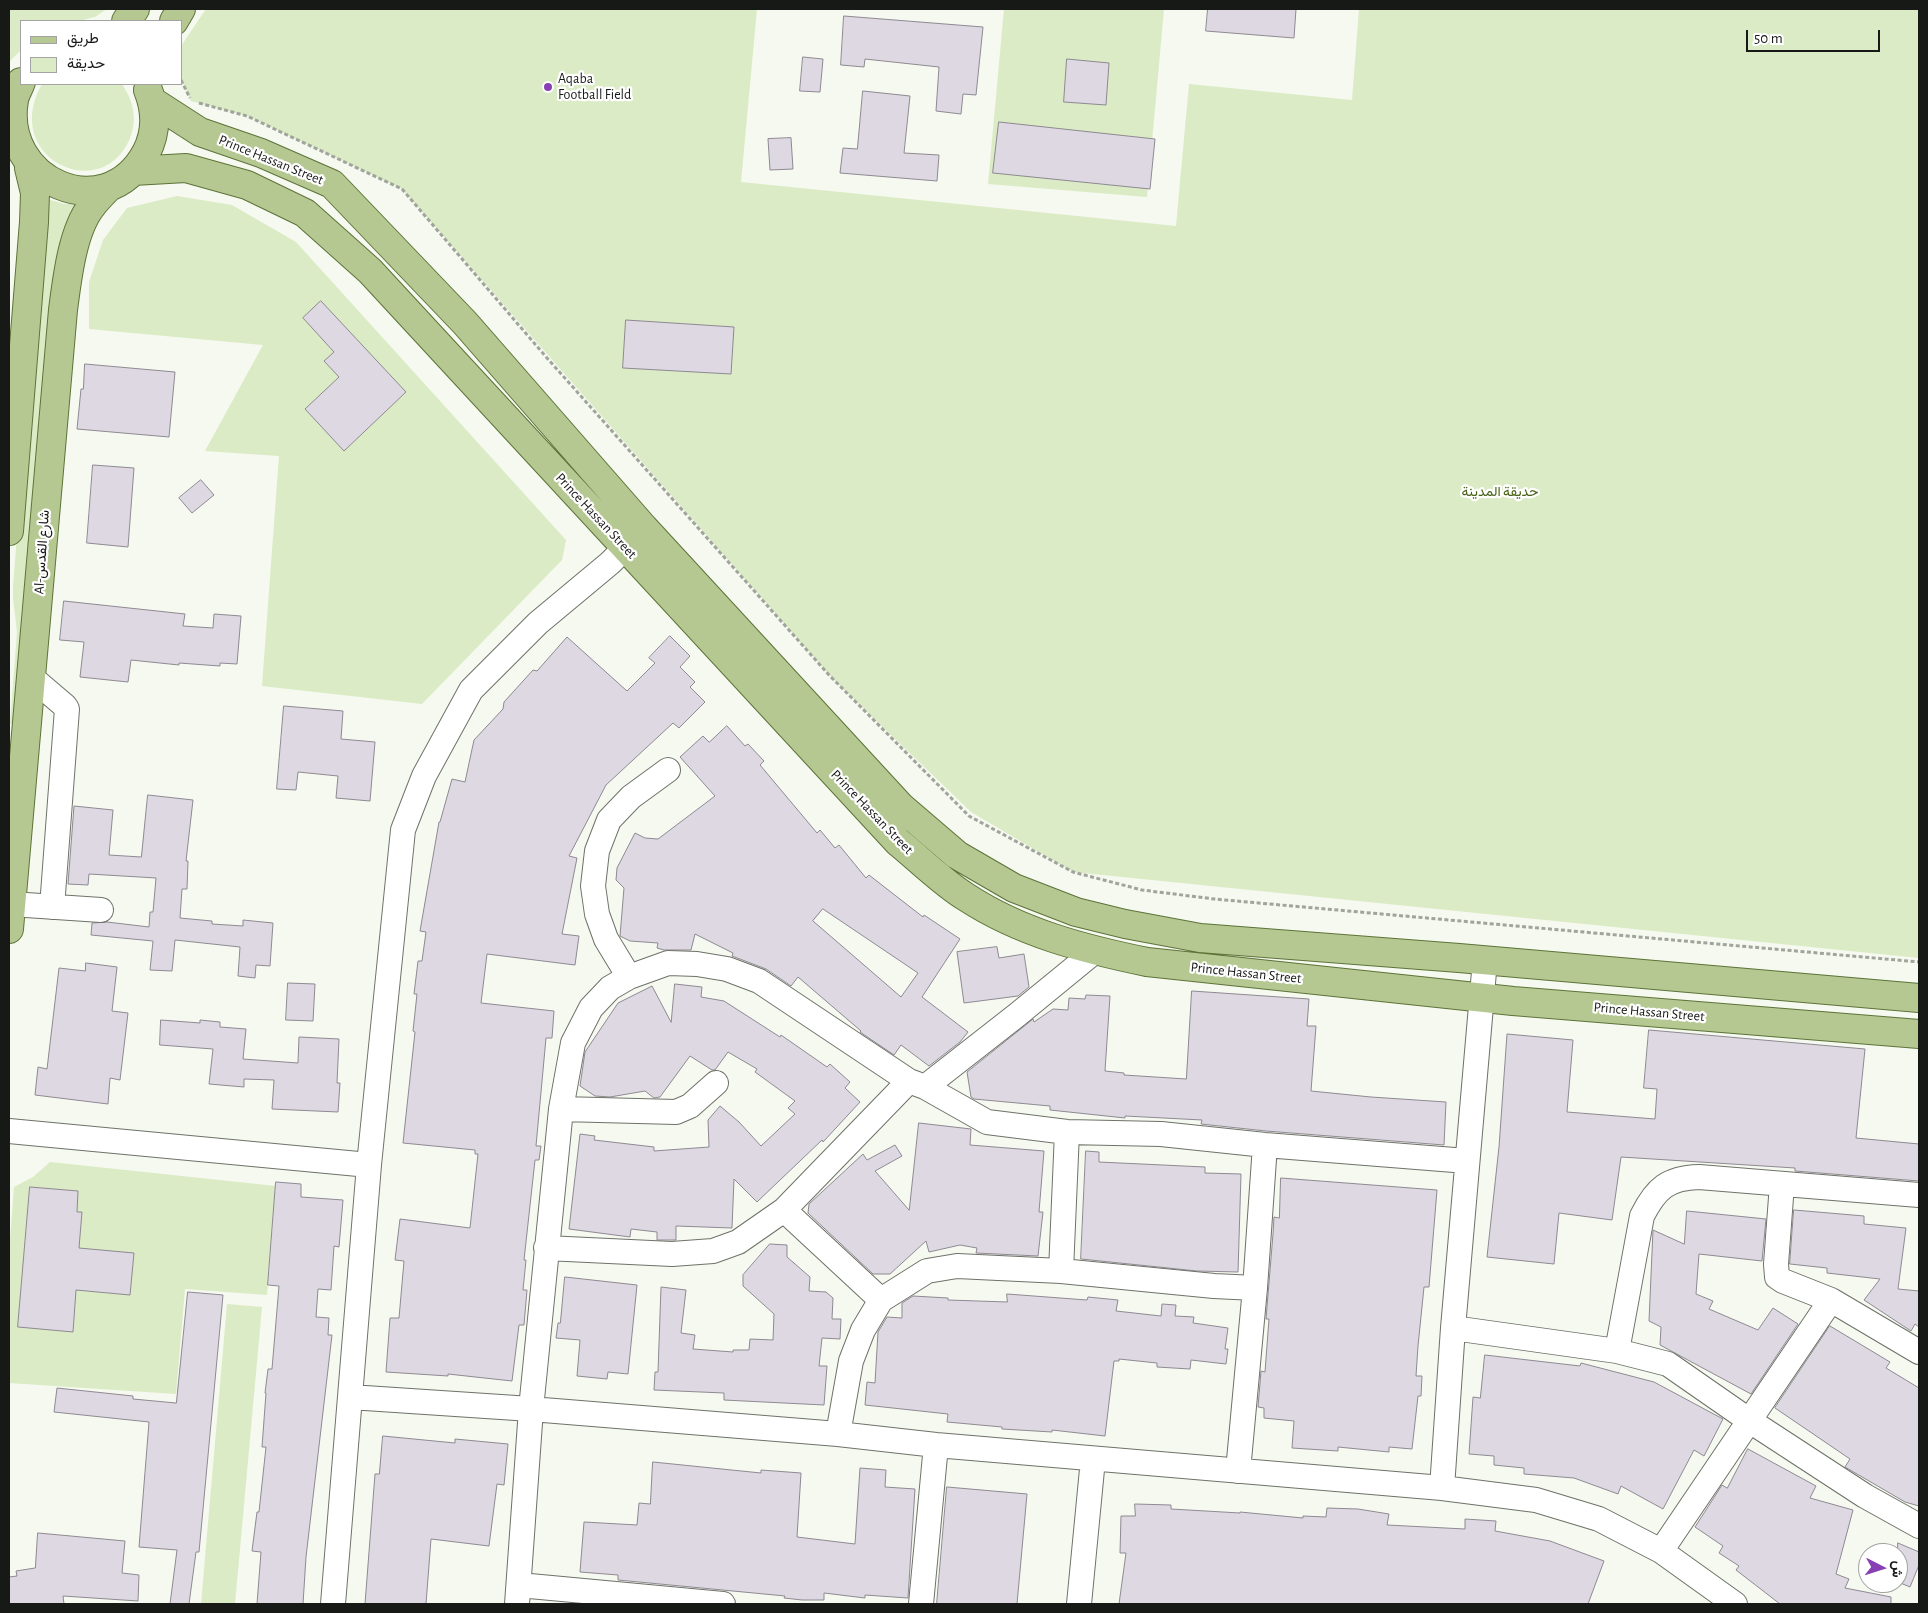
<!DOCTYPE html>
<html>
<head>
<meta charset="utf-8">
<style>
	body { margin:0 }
	#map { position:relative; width:1928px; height:1613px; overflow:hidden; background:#f5f9ef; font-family:"Alegreya Sans",Vazirmatn,sans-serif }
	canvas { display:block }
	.frame { position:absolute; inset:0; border:10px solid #171916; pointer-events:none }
	.legend { position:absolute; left:20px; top:20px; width:162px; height:65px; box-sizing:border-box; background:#fff; border:1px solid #a2a3a2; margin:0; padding:6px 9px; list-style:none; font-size:15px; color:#171916 }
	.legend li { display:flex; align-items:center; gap:10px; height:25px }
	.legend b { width:25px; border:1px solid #a2a3a2 }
	.north { position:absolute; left:1858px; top:1543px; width:50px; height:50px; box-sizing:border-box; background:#fff; border:1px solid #a2a3a2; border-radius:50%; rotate:95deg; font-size:14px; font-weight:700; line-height:20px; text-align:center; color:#171916 }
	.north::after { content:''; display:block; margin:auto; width:18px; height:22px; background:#8841b4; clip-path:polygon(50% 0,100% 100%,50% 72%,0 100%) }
	.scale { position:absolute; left:1746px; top:30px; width:134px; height:22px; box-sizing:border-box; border:2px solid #171916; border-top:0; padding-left:6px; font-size:15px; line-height:18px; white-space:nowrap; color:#171916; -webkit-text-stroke:4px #fff; paint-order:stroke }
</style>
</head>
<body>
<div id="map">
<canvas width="1928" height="1613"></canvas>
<div class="frame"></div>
<ul class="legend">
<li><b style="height:6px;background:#b5c892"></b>طريق</li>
<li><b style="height:14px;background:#dbebc5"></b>حديقة</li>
</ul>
<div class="north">ش</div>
<div class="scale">50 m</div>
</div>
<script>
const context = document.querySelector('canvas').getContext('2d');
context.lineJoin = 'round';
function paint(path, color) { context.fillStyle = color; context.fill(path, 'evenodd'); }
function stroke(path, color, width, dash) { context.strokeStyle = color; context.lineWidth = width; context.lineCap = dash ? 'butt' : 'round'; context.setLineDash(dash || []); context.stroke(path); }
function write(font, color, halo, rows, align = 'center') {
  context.font = font + ' "Alegreya Sans",Vazirmatn,sans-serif'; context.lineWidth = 4.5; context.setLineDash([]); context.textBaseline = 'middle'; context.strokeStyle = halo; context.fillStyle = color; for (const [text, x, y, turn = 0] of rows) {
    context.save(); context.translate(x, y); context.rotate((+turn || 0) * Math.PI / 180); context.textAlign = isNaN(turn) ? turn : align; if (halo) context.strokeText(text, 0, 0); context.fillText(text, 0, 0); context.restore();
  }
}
const green = new Path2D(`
	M9 9H107L95 17 79 21H21V50L9 62Z
	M206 9H757L741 182 1176 226 1189 84 1352 100 1359 9H1919V958L1073 872 971 812 833 679 402 189 247 116 191 101 181 80V46Z
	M1004 9H1164L1147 197 988 184Z
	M42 84H122C133 101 138 118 130 138 102 206 0 158 42 84Z
	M177 196 232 205 296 242 566 540 562 560 422 704 262 686 279 456 205 451 263 345 89 329V282L103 240 127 208Z
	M44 198 64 204 77 203 69 225 16 723 13 725 10 723 17 632 13 598V586Z
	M50 1162 276 1186 267 1295 185 1289 176 1394 9 1383V1252L14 1187 33 1177Z
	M227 1304 262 1307 235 1604H201Z`);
const building = new Path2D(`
	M1208 9H1296L1294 38 1206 31Z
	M844 16 983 27 976 95 963 94 961 114 936 111 939 67 865 59 864 67 841 65Z
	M803 57 823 59 820 92 800 91Z
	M1067 59 1109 63 1106 105 1064 102Z
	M863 91 910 96 904 153 939 155 937 181 840 173 843 148 857 149Z
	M999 122 1155 139 1150 189 993 173Z
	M791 138 793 169 770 170 768 139Z
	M321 301 406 392 344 451 305 409 339 377 324 361 334 352 303 318Z
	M626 320 734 327 731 374 623 368Z
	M85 364 175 372 169 437 77 429 81 389H83Z
	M93 465 134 468 128 547 87 543Z
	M201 480 214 495 192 513 179 498Z
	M64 601 185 614 183 626 213 628 214 614 241 616 237 664 220 663V666L179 663V665L131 660 128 682 80 677 84 642 60 640Z
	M670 636 690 656 680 667 695 682 690 687 705 702 679 728 673 723 606 785 569 856 577 858 562 934 579 936 575 965 487 954 481 1003 554 1011 552 1038H546L536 1146H541L539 1160H535L524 1260H526L523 1290H527L524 1325H519L512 1381 448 1374V1376L386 1372 390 1318H399L404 1261 395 1260 400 1219 470 1228 478 1154H475V1150L403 1143 415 1032 413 1031 417 994H414L418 961H422L426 932 420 931 439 822H440L452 779 465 782 474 740 503 709 504 702 533 670 537 671 567 637 627 691 655 663 649 658Z
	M284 706 343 711 341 739 375 742 370 801 336 798 338 776 298 772 296 790 277 789Z
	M727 726 745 746 748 744 764 761 760 765 817 833 820 830 835 848 839 845 866 878 869 875 923 917 924 915 960 939 922 997 968 1032 960 1042 929 1066 901 1045 894 1055 860 1032 861 1031 798 977 791 986 766 969 732 956 733 953 695 934 691 950H664L657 948 658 943 630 941 620 936 624 888 616 880 617 868 635 833 645 838 658 839 715 796 680 757 703 736 709 742ZM823 909 918 973 901 997 813 921Z
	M148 795 193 800 186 861H188L187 889H182L180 918 212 921V924L243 926V920L273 923 270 966 256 965 255 978 238 976 240 947 175 940 172 971 150 970 153 941 91 935 92 923 107 922 149 927 150 912H153L156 878 89 874 88 885 68 884 74 806 113 810 109 855 141 857Z
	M997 947 999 958 1024 954 1029 987 1018 996 964 1003 957 952Z
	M86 963 117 967 112 1011 128 1013 120 1080 110 1078 108 1104 35 1095 38 1067 47 1069 59 968 85 971Z
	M288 983 315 984 313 1021 286 1020Z
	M675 984 702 987 701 997 724 1001 780 1037 781 1035 827 1067 830 1064 850 1082 845 1088 860 1102 823 1142 822 1140 757 1202 734 1179 732 1228 676 1226V1240H657V1232L631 1229 630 1237 569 1229 580 1134 595 1136 594 1140 654 1147V1151L709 1147 708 1120 720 1106 739 1122 761 1146 795 1114 788 1108 795 1101 755 1072 757 1069 728 1052 715 1070H712L690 1056 660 1097 654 1098 645 1091 610 1097 595 1096 580 1086 585 1052 618 1003 652 986 671 1022Z
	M1192 991 1309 999 1307 1026H1316L1311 1091 1371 1097 1446 1102 1444 1145 1266 1131 1201 1124 1202 1120 1125 1116V1118L1050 1110V1106L974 1099 971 1097 967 1072 1033 1019 1034 1022 1053 1009 1068 1010 1069 998 1085 999 1086 995 1110 996 1105 1071 1124 1073V1075L1186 1079Z
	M161 1020 200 1023V1020L220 1022V1027L246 1029 243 1059 298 1063 299 1037 339 1039 337 1083H340L338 1112 272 1109 274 1080 244 1079V1087L209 1084 213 1049 160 1045Z
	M1649 1030 1865 1049 1856 1138 1919 1144V1181L1795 1171V1168L1621 1157 1612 1220 1559 1213 1554 1264 1487 1257 1499 1147 1507 1034 1573 1040 1567 1112 1655 1119 1657 1089 1644 1088Z
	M919 1123 971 1129 970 1145 1044 1151 1039 1212H1043L1038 1256 976 1253 977 1248 960 1245 929 1252 926 1241 890 1274H873L808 1213 809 1204 863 1154 867 1160 895 1145 902 1156 875 1171 909 1210Z
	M1086 1151 1099 1152V1162L1205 1167V1173L1241 1174 1238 1272 1197 1271 1081 1259Z
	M1281 1178 1437 1190 1429 1287H1424L1418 1346 1416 1376H1422L1421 1396H1418L1412 1449 1389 1447V1452L1338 1447V1451L1292 1448 1294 1421 1264 1418V1408L1258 1407 1261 1371 1265 1372 1269 1319H1266L1273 1234 1274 1217 1279 1218Z
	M276 1182 301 1184V1197L343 1200 339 1247 334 1246 331 1290 318 1289 316 1317 329 1318 328 1335H332L306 1557 303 1604H257L261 1552 252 1551 257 1512H259L266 1447H262L266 1393H265L268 1369H272L279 1286 268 1285Z
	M30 1187 78 1191 77 1212H82L79 1248 134 1253 130 1295 76 1290 73 1332 18 1327Z
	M1794 1210 1864 1216V1224L1906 1228 1898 1289 1919 1291V1327L1915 1324 1911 1331 1864 1300 1880 1279 1827 1273V1268L1790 1264Z
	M1687 1211 1766 1219 1762 1261 1699 1254 1696 1294 1713 1301 1709 1309 1758 1330 1773 1308 1798 1324 1751 1394 1660 1345 1661 1327 1649 1321 1653 1230 1684 1244Z
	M770 1244 787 1245V1257L810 1277 809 1291 826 1292 833 1298 832 1319H841L840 1339 822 1338 819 1366H827L824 1405 724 1400V1393L654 1390 655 1372H658L661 1287 686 1290 681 1333 695 1335 693 1349 733 1352V1350H749L750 1339 773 1340 774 1314 743 1286V1275Z
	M565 1277 637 1285 628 1374 608 1372 607 1379 577 1376 580 1340 556 1338 558 1323H560Z
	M188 1292 223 1295 199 1552H196L189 1604H170L177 1550 139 1547 149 1422 54 1412 57 1388 133 1396V1399L176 1403Z
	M1007 1294 1087 1300 1088 1297 1118 1300 1116 1311 1161 1316 1162 1304 1176 1305 1175 1316 1194 1317 1193 1323 1228 1328 1225 1349H1228L1226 1364 1191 1360 1190 1369 1157 1367V1363L1119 1359V1361H1114L1105 1436 1052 1430V1432L1002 1429V1427L947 1422 948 1414 865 1405 867 1382 875 1383 878 1332 887 1317 902 1318V1303L913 1296 948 1298V1300L1007 1302Z
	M1830 1326 1890 1362 1886 1368 1919 1388V1506L1905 1502 1845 1467 1850 1459 1775 1408Z
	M1485 1355 1580 1366 1581 1363 1654 1382 1723 1419 1704 1456 1694 1450 1663 1509 1621 1486 1618 1494 1574 1478 1524 1474V1468L1494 1465V1456L1469 1454 1473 1397 1480 1398Z
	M383 1436 455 1443V1439L508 1444 504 1485 497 1484 489 1546 431 1539 426 1604H365L375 1474H379Z
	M1748 1449 1816 1486 1810 1498 1853 1510 1836 1574 1849 1579 1845 1588 1891 1597V1604H1780L1736 1570 1739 1566 1719 1553 1723 1546 1695 1527 1722 1485 1727 1488Z
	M653 1462 761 1473V1470L801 1473 797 1537 855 1544 860 1468 886 1470 885 1487 915 1489 908 1598 865 1595V1598L824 1593V1600H802L784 1598 785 1596 618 1580V1575L580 1572 584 1522 637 1525 639 1503 650 1504Z
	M947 1487 1027 1494 1017 1604H937Z
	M1135 1504 1171 1505V1509L1240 1513V1512L1303 1518V1516L1326 1517 1327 1508 1358 1509 1389 1514 1387 1525 1465 1529V1519L1496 1521 1495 1531 1550 1541 1604 1561 1588 1604H1119L1126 1553H1120L1121 1516H1135Z
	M38 1533 125 1541 122 1573 139 1575 138 1601 63 1596 64 1604H9V1577L17 1576 16 1571 35 1568Z
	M1898 1543 1919 1552V1565L1910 1587 1898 1582Z`);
const path = new Path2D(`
	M181 80 190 98
	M199 103 247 116 402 189 547 358 829 675 969 816 1073 872 1142 890 1214 899 1919 962`);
const minor = new Path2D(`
	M31 677 65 706 67 709 52 907
	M11 904 101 910
	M629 977 606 939 597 914 593 886 597 851 609 820 631 797 668 770
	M925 1087 1017 1015 1094 952
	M561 1109 676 1112 690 1106 716 1083
	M9 1131 369 1165
	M1782 1184 1776 1264 1777 1277 1783 1281 1831 1300 1919 1352
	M784 1210 881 1300
	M546 1248 672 1254 713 1251 738 1242 784 1210 909 1081
	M1061 1271 1067 1132
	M1453 1328 1617 1351 1668 1364 1750 1421 1865 1496 1919 1526
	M1617 1351 1642 1216C1656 1188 1668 1178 1699 1177L1919 1195
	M350 1397 531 1409 838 1434 936 1445 1442 1488 1536 1500 1599 1519 1661 1551 1735 1604
	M838 1434 851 1361 863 1330 881 1300 927 1271 957 1266 1061 1271 1214 1286 1255 1288
	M1238 1471 1255 1288 1265 1145
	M1442 1488 1453 1328 1485 960
	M1661 1551 1831 1300
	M519 1585 723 1604
	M333 1604 369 1165 403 830 424 776 471 690 538 623 610 563 638 535
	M517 1604 531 1409 561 1109 573 1043 591 1008 610 988 629 977 668 963 697 964 727 969 759 981 909 1081 925 1087 987 1122 1067 1132 1161 1134 1265 1145 1467 1161
	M921 1604 936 1445
	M1079 1604 1093 1459`);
const major = new Path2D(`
	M126 21 135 9
	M174 21 181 9
	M21 82C19 88 15 94 14 100 0 181 105 228 146 153 157 132 156 110 148 90
	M152 101 200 132 261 153 332 184 465 323 644 528 901 807 957 855 1014 888 1076 912 1125 924 1200 938 1459 958 1919 998
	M133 171 186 168 247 185 305 213 370 271 898 842C919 859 943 883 966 897 1021 933 1084 949 1147 962L1513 1001 1919 1034
	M9 531 34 222 35 193 29 168
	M9 929 63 310C67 280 72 232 91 207 96 200 103 193 109 187`);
const markers = [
	[548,87,5,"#8841b4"]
];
const poiNames = [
	["Aqaba",558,79],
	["Football Field",558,95]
];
const streetNames = [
	["Prince Hassan Street",271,160,22],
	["Prince Hassan Street",596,516,47],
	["Al-شارع القدس",42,552,-86],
	["Prince Hassan Street",872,812,46],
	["Prince Hassan Street",1246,973,6],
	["Prince Hassan Street",1649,1012,5]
];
const parkNames = [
	["حديقة المدينة",1500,492]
];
paint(green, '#dbebc5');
paint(building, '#ddd8e1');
stroke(building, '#8e8992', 1);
stroke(minor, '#6e7269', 26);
stroke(major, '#5d7338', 30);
stroke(path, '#a1a49c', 3, [4, 2.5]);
stroke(minor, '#fff', 24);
stroke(major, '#b5c892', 28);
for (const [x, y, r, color] of markers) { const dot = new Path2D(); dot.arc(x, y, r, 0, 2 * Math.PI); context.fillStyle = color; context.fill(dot); stroke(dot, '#fff', 2); }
write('14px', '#171916', '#fff', poiNames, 'left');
write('14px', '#171916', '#fff', streetNames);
write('14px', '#496118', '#fff', parkNames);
</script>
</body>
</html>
